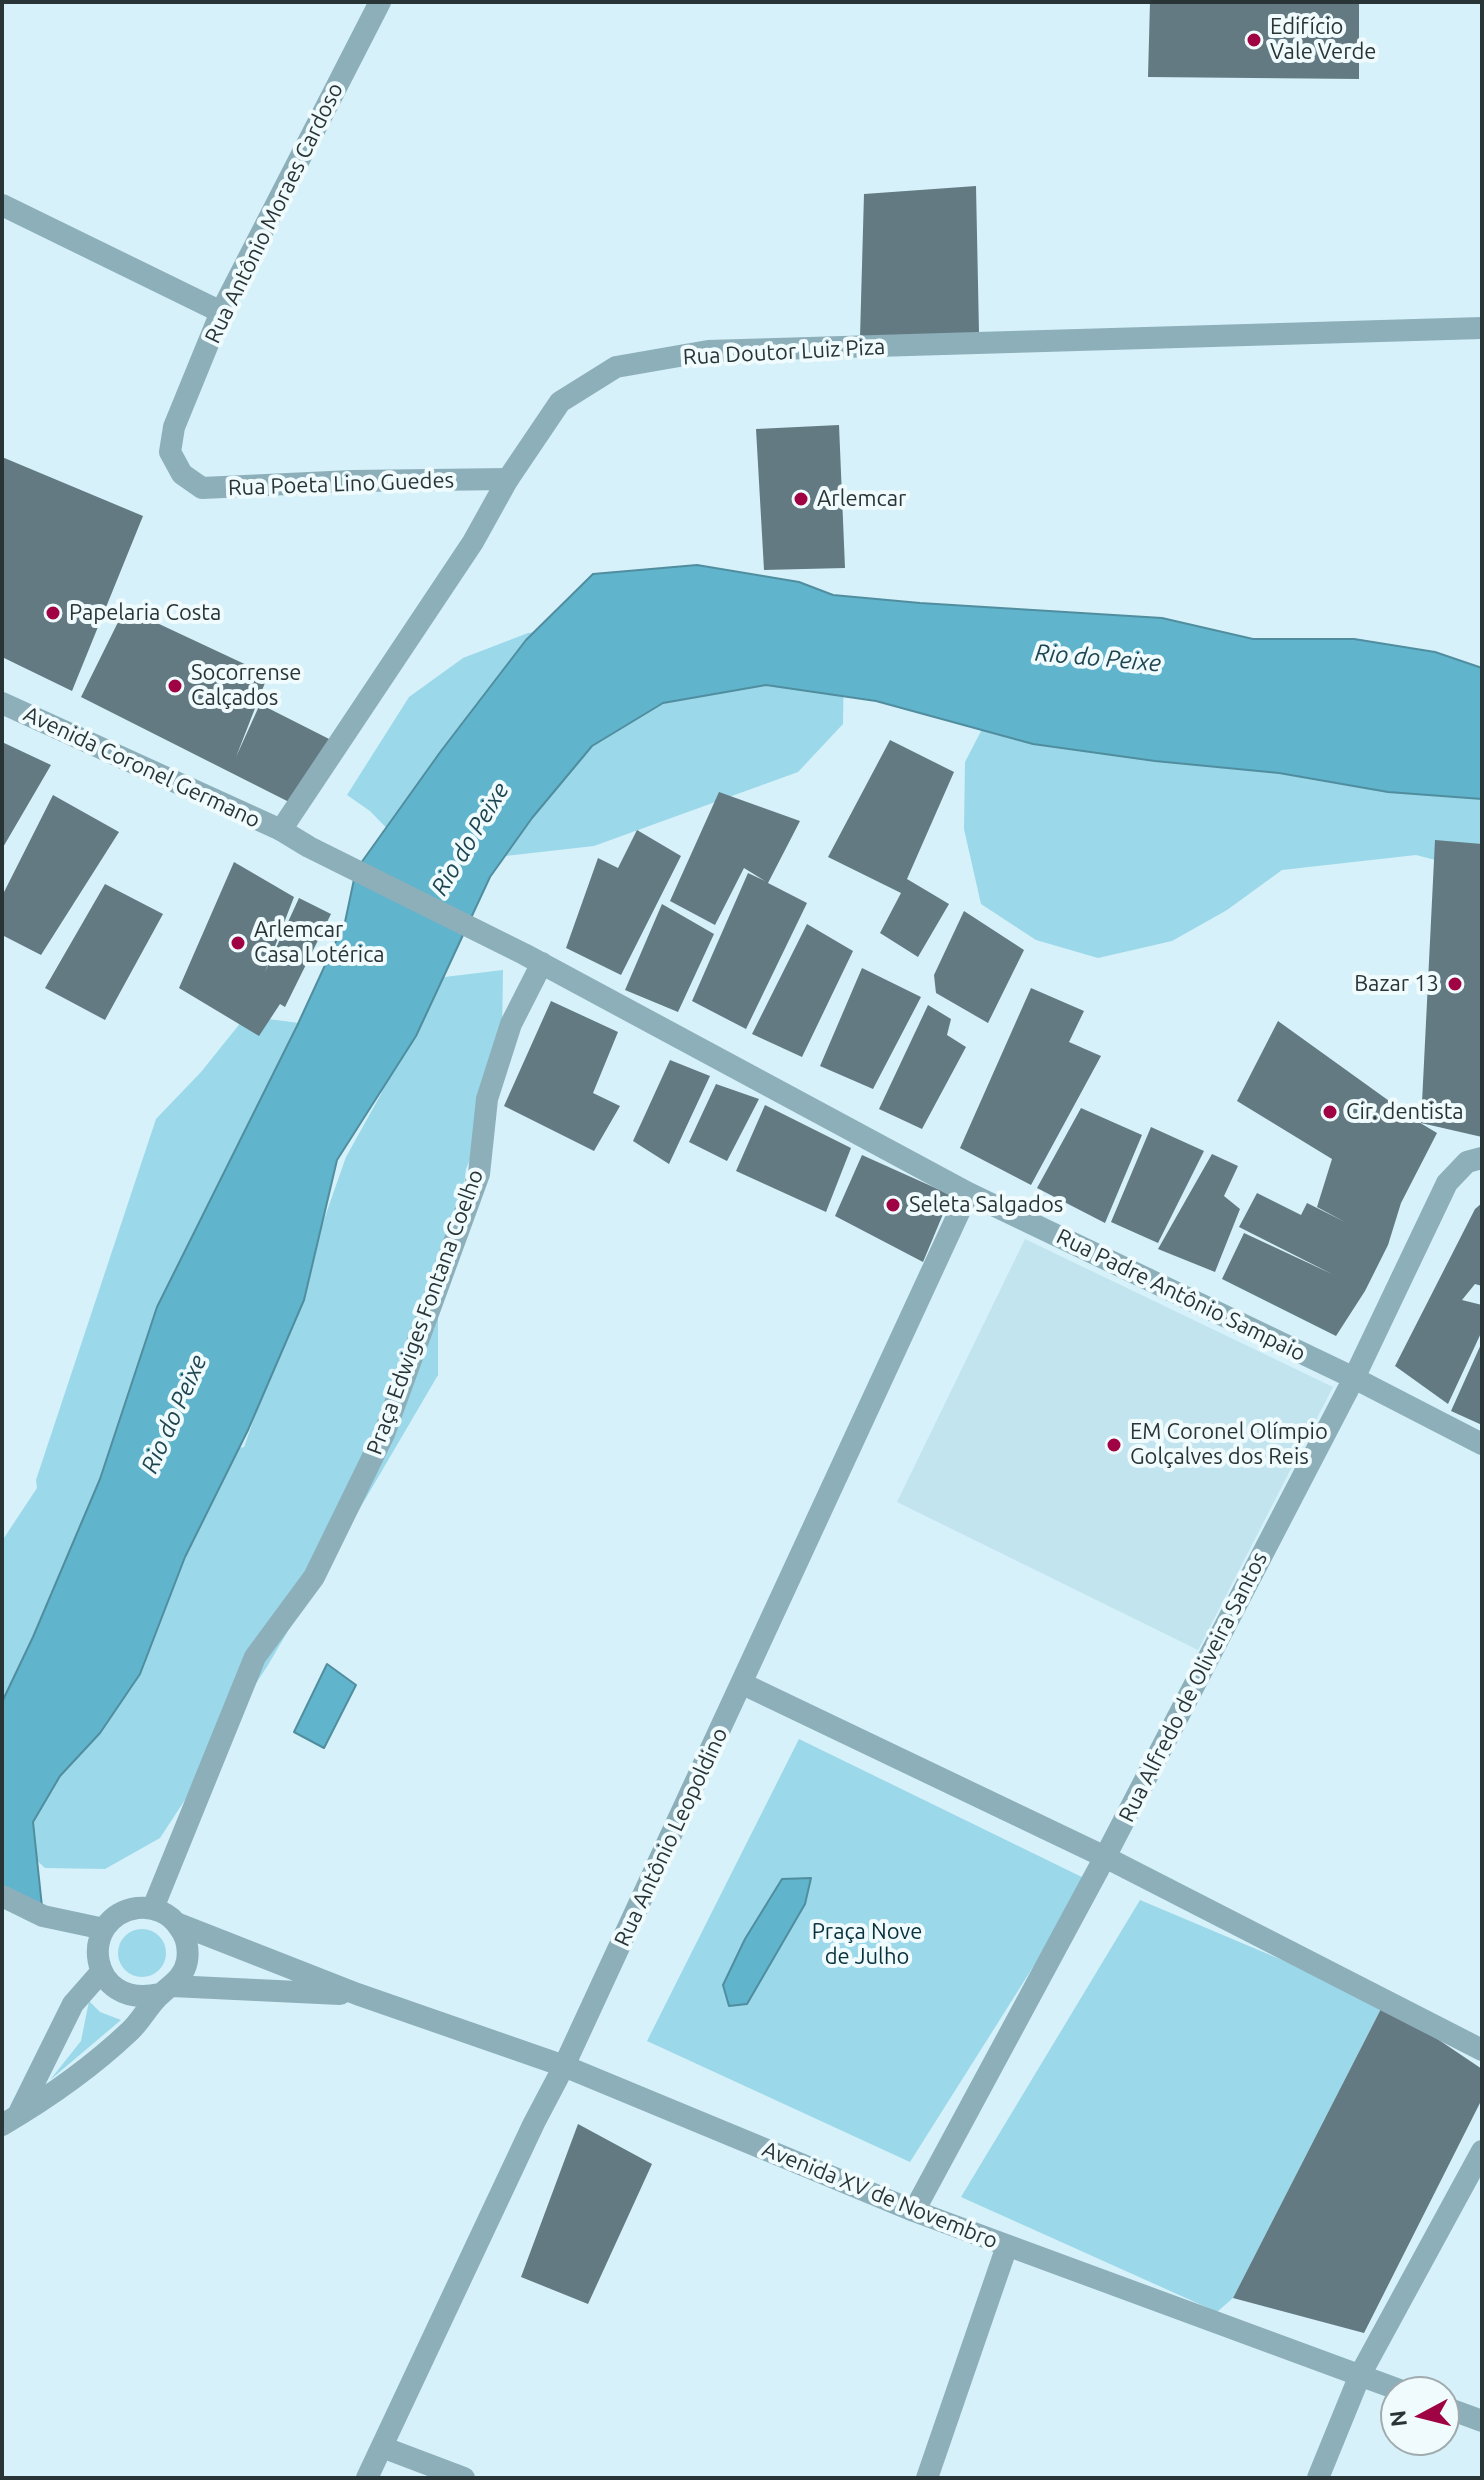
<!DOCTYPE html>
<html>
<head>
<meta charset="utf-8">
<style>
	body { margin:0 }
	#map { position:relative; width:1484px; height:2480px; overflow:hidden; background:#d6f1f9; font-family:Ubuntu,sans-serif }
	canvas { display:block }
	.frame { position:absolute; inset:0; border:4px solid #293437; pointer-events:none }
	.north { position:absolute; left:1380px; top:2376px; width:80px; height:80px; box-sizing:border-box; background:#f0fbfe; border:2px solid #a0abae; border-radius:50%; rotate:263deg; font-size:22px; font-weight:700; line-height:32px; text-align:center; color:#293437 }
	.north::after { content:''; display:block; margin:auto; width:28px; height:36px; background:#a00343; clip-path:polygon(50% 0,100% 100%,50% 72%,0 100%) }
</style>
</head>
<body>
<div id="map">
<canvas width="1484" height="2480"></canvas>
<div class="frame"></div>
<div class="north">N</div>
</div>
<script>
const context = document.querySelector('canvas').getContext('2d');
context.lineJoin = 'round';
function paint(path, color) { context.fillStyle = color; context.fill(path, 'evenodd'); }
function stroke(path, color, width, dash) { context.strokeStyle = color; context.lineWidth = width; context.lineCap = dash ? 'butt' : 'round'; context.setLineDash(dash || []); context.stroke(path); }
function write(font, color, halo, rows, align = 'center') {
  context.font = font + ' Ubuntu,sans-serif'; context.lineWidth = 8; context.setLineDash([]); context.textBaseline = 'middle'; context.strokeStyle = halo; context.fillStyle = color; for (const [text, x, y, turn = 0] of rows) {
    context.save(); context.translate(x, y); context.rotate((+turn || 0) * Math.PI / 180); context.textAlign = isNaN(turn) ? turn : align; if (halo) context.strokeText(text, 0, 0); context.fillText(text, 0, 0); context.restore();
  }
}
const built = new Path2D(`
	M1025 1239 1333 1387 1198 1650 897 1502Z`);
const green = new Path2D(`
	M728 611 844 657 843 724 798 772 594 846 461 861 400 842 370 811 347 795 409 697 463 658 528 633Z
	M993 708 1482 745V872L1416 855 1282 870 1227 910 1172 941 1098 958 1036 940 981 904 964 829 965 762Z
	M503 970 502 1038 492 1107 466 1169 457 1238 438 1299V1375L268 1665 232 1720 196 1783 160 1838 105 1869 45 1868 16 1841 235 1449 244 1447 346 1157 381 1094 400 1033 436 978Z
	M246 1016 314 1025 2 1725V1541L37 1488 36 1480 156 1119 201 1072Z
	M799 1739 1088 1880 910 2162 647 2041Z
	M1140 1900 1384 2003 1233 2298 1217 2312 961 2197Z
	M118 1953a24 24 0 1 1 48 0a24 24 0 1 1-48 0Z
	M89 2001 100 2012 121 2020 50 2080 81 2041Z`);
const water = new Path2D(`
	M697 565 799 582 833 595 920 603 1162 618 1253 639H1354L1435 652 1482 668V799L1388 792 1279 773 1155 761 1033 744 876 701 766 685 663 703 592 746 532 818 490 877 416 1036 337 1160 304 1300 248 1430 185 1557 140 1674 100 1733 60 1776 33 1822 43 1916 2 1896V1702L33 1637 100 1479 157 1307 297 1026 345 922 356 870 441 751 526 640 593 574Z
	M327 1664 356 1685 324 1748 294 1732Z
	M811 1878 805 1904 747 2004 729 2006 723 1985 745 1939 782 1879Z`);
const building = new Path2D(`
	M1150 2H1359V79L1148 77Z
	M976 186 979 333 860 337 864 194Z
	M839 425 845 568 764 570 756 429Z
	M2 457 143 516 72 691 2 657Z
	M125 608 268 675 236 757 260 704 339 744 291 803 81 697Z
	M890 740 954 772 907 879 949 904 918 957 880 933 901 893 828 857Z
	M2 742 51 765 2 849Z
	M719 792 800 821 768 883 807 903 746 1029 692 1001 748 873 765 881 744 868 715 925 670 901Z
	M53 795 119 832 41 955 2 935V896Z
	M637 830 681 856 621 975 566 948 598 858 618 868Z
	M1435 840 1482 844V1137L1421 1123Z
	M234 862 294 897 265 972 299 898 331 914 285 1007 280 1004 259 1036 179 988Z
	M105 884 163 914 105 1020 45 988Z
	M662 904 714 934 678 1012 625 990Z
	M964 911 1024 950 988 1023 936 993 934 975Z
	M807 924 853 951 802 1057 752 1034Z
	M862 968 921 997 873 1089 820 1066Z
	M1031 988 1084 1011 1069 1042 1101 1056 1031 1185 960 1148Z
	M551 1001 618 1032 593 1093 620 1106 594 1151 504 1106Z
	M928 1005 951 1019 947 1035 966 1047 922 1129 879 1109Z
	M1278 1021 1417 1121 1437 1133 1401 1203 1388 1245 1365 1291 1336 1336 1222 1279 1244 1233 1332 1274 1239 1227 1257 1193 1301 1215 1307 1203 1345 1222 1317 1207 1332 1159 1237 1101Z
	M670 1060 710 1076 669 1164 633 1141Z
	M716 1084 759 1099 727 1161 689 1142Z
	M765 1105 851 1148 826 1212 736 1171Z
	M1081 1108 1142 1135 1105 1223 1037 1188Z
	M1151 1127 1204 1151 1158 1243 1111 1222Z
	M1212 1154 1238 1166 1224 1196 1240 1209 1215 1272 1158 1249Z
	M862 1155 951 1195 923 1262 835 1216Z
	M1482 1203V1286L1475 1284 1462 1300 1482 1305V1331L1448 1404 1395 1366 1475 1209Z
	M1482 1342V1425L1451 1411Z
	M1384 2003 1482 2069V2099L1364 2333 1233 2298Z
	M578 2124 652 2164 588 2304 521 2277Z`);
const service = new Path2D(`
	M927 2478 1007 2246`);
const minor = new Path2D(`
	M380 2 221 312 174 427 170 452 182 474 202 488 352 481 508 479
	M2 205 221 312
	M281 830 309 847 524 954 968 1193 1354 1378 1482 1444
	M743 1684 1105 1857 1482 2050
	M153 1908 255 1657 314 1577 384 1434 479 1174 487 1099 511 1024 542 963
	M382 2447 464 2478
	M367 2478 534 2123 564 2066 968 1193
	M1318 2478 1360 2375 1482 2151`);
const tertiary = new Path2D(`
	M2 703 281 830 473 542 508 479 560 402 616 367 708 351 1482 328
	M2 1896 43 1916 104 1929
	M176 1923 357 1994 564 2066 914 2211 1405 2392
	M172 1986 340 1994
	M18 2115 73 2004 102 1971
	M2 2125C48 2098 91 2068 130 2031 142 2020 149 2004 161 1994 172 1984 184 1977 187 1961 189 1949 186 1936 179 1927 170 1913 153 1906 137 1908 77 1917 87 2011 160 1994
	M914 2211 1105 1857 1354 1378 1447 1183 1467 1162 1482 1158
	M1444 2407 1482 2421`);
const markers = [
	[1254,40,8,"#a00343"],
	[801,499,8,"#a00343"],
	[53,613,8,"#a00343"],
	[175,686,8,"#a00343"],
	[238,943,8,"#a00343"],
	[1455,984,8,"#a00343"],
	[1330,1112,8,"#a00343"],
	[893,1205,8,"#a00343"],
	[1114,1445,8,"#a00343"]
];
const poiNames = [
	["Edifício",1270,27],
	["Vale Verde",1270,52],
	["Arlemcar",817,499],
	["Papelaria Costa",69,613],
	["Socorrense",191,673],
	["Calçados",191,698],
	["Arlemcar",254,930],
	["Casa Lotérica",254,955],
	["Bazar 13",1439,984,"right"],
	["Cir. dentista",1346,1112],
	["Seleta Salgados",909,1205],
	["EM Coronel Olímpio",1130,1432],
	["Golçalves dos Reis",1130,1457]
];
const streetNames = [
	["Rua Antônio Moraes Cardoso",274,213,-64],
	["Rua Doutor Luiz Piza",784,352,-3],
	["Rua Poeta Lino Guedes",341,484,-2],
	["Avenida Coronel Germano",142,767,25],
	["Rua Padre Antônio Sampaio",1181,1295,26],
	["Praça Edwiges Fontana Coelho",425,1312,-70],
	["Rua Alfredo de Oliveira Santos",1193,1687,-63],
	["Rua Antônio Leopoldino",671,1837,-65],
	["Avenida XV de Novembro",880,2195,22]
];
const parkNames = [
	["Praça Nove",867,1932],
	["de Julho",867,1957]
];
const waterNames = [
	["Rio do Peixe",1098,658,5],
	["Rio do Peixe",470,839,-59],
	["Rio do Peixe",174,1414,-66]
];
paint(built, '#c2e4ef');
paint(green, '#9bd8e9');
paint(water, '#60b4cc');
stroke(water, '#508e9f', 2);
paint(building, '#637a82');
stroke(service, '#8dafba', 22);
stroke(minor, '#8dafba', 22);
stroke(tertiary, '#8dafba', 22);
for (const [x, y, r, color] of markers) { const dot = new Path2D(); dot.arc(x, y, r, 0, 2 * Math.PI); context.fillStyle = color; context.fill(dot); stroke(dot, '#f0fbfe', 3); }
write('22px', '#293437', '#f0fbfe', poiNames, 'left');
write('22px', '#293437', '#f0fbfe', streetNames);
write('22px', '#07313c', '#f0fbfe', parkNames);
write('italic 24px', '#1e4550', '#f0fbfe', waterNames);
</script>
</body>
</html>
